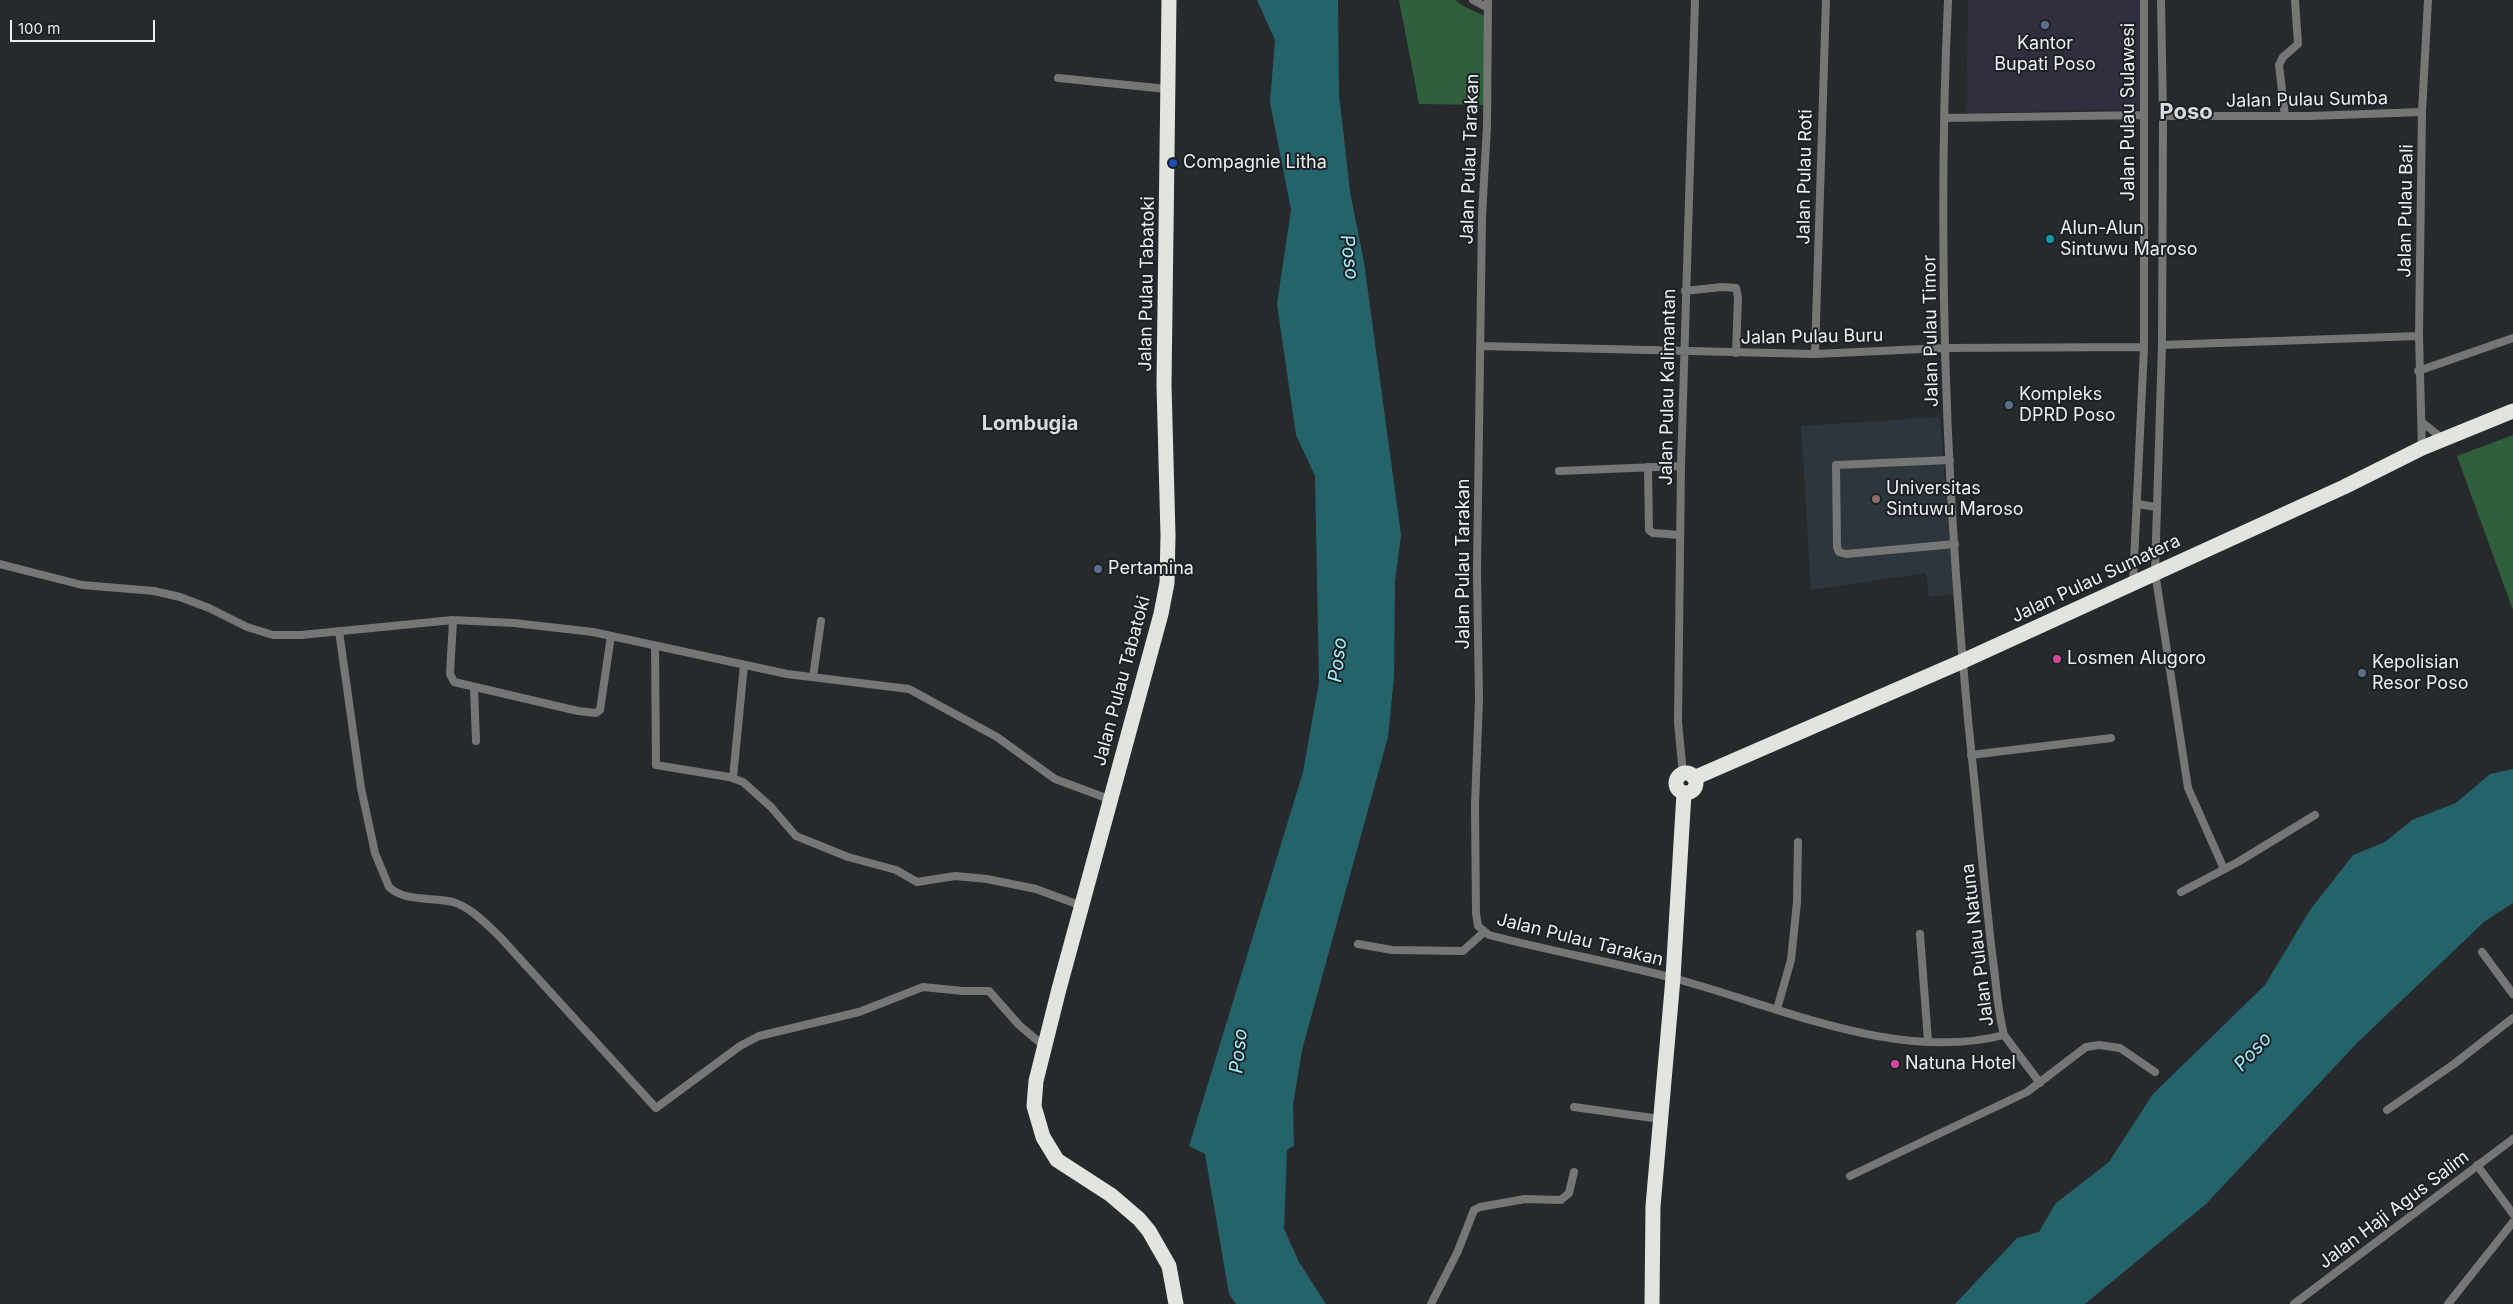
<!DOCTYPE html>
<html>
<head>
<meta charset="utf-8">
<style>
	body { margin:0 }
	#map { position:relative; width:2513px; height:1304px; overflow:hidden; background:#262a2d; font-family:Inter,sans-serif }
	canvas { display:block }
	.scale { position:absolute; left:10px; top:20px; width:145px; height:22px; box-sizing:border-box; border:2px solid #edeff2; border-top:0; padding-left:6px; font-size:15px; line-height:18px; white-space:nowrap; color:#edeff2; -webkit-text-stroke:4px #1d2024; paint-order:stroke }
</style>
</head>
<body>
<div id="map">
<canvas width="2513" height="1304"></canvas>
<div class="scale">100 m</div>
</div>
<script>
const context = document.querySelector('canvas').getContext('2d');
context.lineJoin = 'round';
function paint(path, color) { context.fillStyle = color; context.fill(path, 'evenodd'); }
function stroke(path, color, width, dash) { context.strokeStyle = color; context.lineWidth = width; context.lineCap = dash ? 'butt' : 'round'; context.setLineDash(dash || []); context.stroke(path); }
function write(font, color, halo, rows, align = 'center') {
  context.font = font + ' Inter,sans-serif'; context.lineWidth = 4; context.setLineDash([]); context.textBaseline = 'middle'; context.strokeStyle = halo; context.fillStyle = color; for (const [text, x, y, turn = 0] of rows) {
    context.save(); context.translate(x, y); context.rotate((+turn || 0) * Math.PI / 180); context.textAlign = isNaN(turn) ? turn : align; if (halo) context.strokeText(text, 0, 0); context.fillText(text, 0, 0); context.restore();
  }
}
const commercial = new Path2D(`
	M1968 0H2144L2142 109 1966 113Z`);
const built = new Path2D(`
	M1940 417 1954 594 1929 597 1926 573 1811 590 1801 426Z`);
const green = new Path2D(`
	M1399 0H1455L1463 6 1485 16 1484 105 1419 104Z
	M2513 435V610L2457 456Z`);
const water = new Path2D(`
	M1257 0H1338L1339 94 1350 192 1364 262 1401 535 1395 581 1394 677 1388 737 1302 1050 1293 1105 1294 1146 1287 1150 1284 1229 1299 1262 1326 1304H1236L1229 1294 1205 1154 1189 1146 1303 772 1319 682 1315 476 1296 435 1277 304 1291 210 1270 102 1275 40Z
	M2513 769V903L2485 921 2358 1042 2206 1204 2085 1304H1955L2017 1238 2039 1232 2055 1204 2109 1162 2153 1094 2265 985 2310 910 2353 855 2385 842 2412 820 2456 803 2490 774Z`);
const street = new Path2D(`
	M1473 0 1488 8
	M1488 0 1487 126 1482 217 1477 572 1479 699 1475 805 1476 913 1478 926 1489 935C1550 951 1612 962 1673 978 1775 1005 1897 1063 2004 1035 1997 1008 1996 980 1992 953 1986 901 1981 849 1976 797 1947 533 1936 266 1948 0
	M2161 0 2163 116 2162 345 2155 572 2188 788 2224 869
	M1058 78 1167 89
	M2163 116H2310L2422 112
	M2285 116 2279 65 2283 57 2298 44 2295 0
	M1944 118 2144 115
	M1685 291 1722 287 1736 288 1738 297 1736 353
	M2162 345 2419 336
	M1481 346 1815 354 1944 348 2144 347
	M1815 354 1826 0
	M2418 371 2513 338
	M2423 423 2443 439
	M2422 448 2419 336 2422 112 2428 0
	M1950 460 1836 465 1837 547 1839 552 1846 554 1955 544
	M1648 467 1649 530 1653 533 1680 535
	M1559 471 1681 466
	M2137 504 2156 507
	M0 564 82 585 154 591 180 597 209 608 247 627 273 635H301L453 620 514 623 593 632 787 674 909 689 997 737 1055 779 1109 799
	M2133 583 2144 347V0
	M453 620 450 674 454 682 578 711 596 713 600 710 611 636
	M339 631 361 788 375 853 389 887C404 902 433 897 453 902 472 908 486 924 500 937L656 1108 740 1046 759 1036 859 1012 923 987 963 991H989L1019 1025 1045 1047
	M655 646 656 765 729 777 743 782 771 807 796 836 848 857 896 870 917 882 955 876 987 879 1036 889 1082 906
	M813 677 821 621
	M474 688 476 741
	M1971 755 2111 738
	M1683 774 1678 722 1681 466 1695 0
	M733 778 744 665
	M2181 892 2238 862 2315 815
	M1920 934 1928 1041
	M1358 944 1392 950 1463 951 1484 932
	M2482 952 2513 994
	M1777 1009 1791 960 1797 902 1798 842
	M2004 1035 2040 1083
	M1574 1107 1660 1119
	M2387 1110 2454 1064 2513 1018
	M2477 1165 2513 1214
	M1850 1176 2027 1092 2086 1047 2099 1045 2120 1048 2155 1072
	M1431 1304 1457 1253 1474 1210 1480 1207 1525 1199 1561 1200 1569 1193 1574 1172
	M2294 1304 2513 1139
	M2448 1304 2513 1222`);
const highway = new Path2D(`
	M1169 0 1164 385 1168 535 1167 583 1161 614 1059 989 1036 1081 1034 1106 1043 1137 1057 1160 1111 1195 1139 1219 1149 1231 1169 1266 1176 1304
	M1676 783a10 10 0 1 1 20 0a10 10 0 1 1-20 0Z
	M1694 778 1963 661 2344 487 2422 448 2513 411
	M1652 1304 1653 1206 1673 978 1684 793`);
const markers = [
	[2045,25,5,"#5c6f8a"],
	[1173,163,5,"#1a4fb4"],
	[2050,239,5,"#0f9aa8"],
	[2009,405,5,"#5c6f8a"],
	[1876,499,5,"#8d6e63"],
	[1098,569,5,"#5c6f8a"],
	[2057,659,5,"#d1479c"],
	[2362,673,5,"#5c6f8a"],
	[1895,1064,5,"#d1479c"]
];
const poiNames = [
	["Kantor",2045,44,"center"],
	["Bupati Poso",2045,65,"center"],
	["Compagnie Litha",1183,163],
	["Alun-Alun",2060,229],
	["Sintuwu Maroso",2060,250],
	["Kompleks",2019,395],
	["DPRD Poso",2019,416],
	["Universitas",1886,489],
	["Sintuwu Maroso",1886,510],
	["Pertamina",1108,569],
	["Losmen Alugoro",2067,659],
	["Kepolisian",2372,663],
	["Resor Poso",2372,684],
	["Natuna Hotel",1905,1064]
];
const streetNames = [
	["Jalan Pulau Sumba",2307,100,-1],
	["Jalan Pulau Sulawesi",2129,112,-90],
	["Jalan Pulau Tarakan",1470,159,-88],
	["Jalan Pulau Roti",1805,177,-89],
	["Jalan Pulau Bali",2406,211,-89],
	["Jalan Pulau Tabatoki",1147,284,-89],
	["Jalan Pulau Timor",1931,331,-91],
	["Jalan Pulau Buru",1812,337,-1],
	["Jalan Pulau Kalimantan",1668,387,-89],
	["Jalan Pulau Tarakan",1464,564,-90],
	["Jalan Pulau Sumatera",2096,579,-25],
	["Jalan Pulau Tabatoki",1122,681,-75],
	["Jalan Pulau Tarakan",1580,940,14],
	["Jalan Pulau Natuna",1978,945,-97],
	["Jalan Haji Agus Salim",2394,1210,-37]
];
const waterNames = [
	["Poso",1349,257,83],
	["Poso",1338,660,-83],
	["Poso",1239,1051,-84],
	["Poso",2253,1052,-47]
];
const quarterNames = [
	["Lombugia",1030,424]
];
const districtNames = [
	["Poso",2186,112]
];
paint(commercial, '#322e3f');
paint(built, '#2d353d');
paint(green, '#305f3c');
paint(water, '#25636b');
stroke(street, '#767775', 8);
stroke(highway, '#e1e4df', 15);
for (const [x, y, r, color] of markers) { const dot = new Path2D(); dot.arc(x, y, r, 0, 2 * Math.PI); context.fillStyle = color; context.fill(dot); stroke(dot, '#1d2024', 2); }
write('18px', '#edeff2', '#1d2024', poiNames, 'left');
write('18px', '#edeff2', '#1d2024', streetNames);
write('italic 19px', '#9ef1fc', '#1d2024', waterNames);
write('bold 20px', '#d8dce1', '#1d2024', quarterNames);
write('bold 22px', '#d8dce1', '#1d2024', districtNames);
</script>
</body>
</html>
